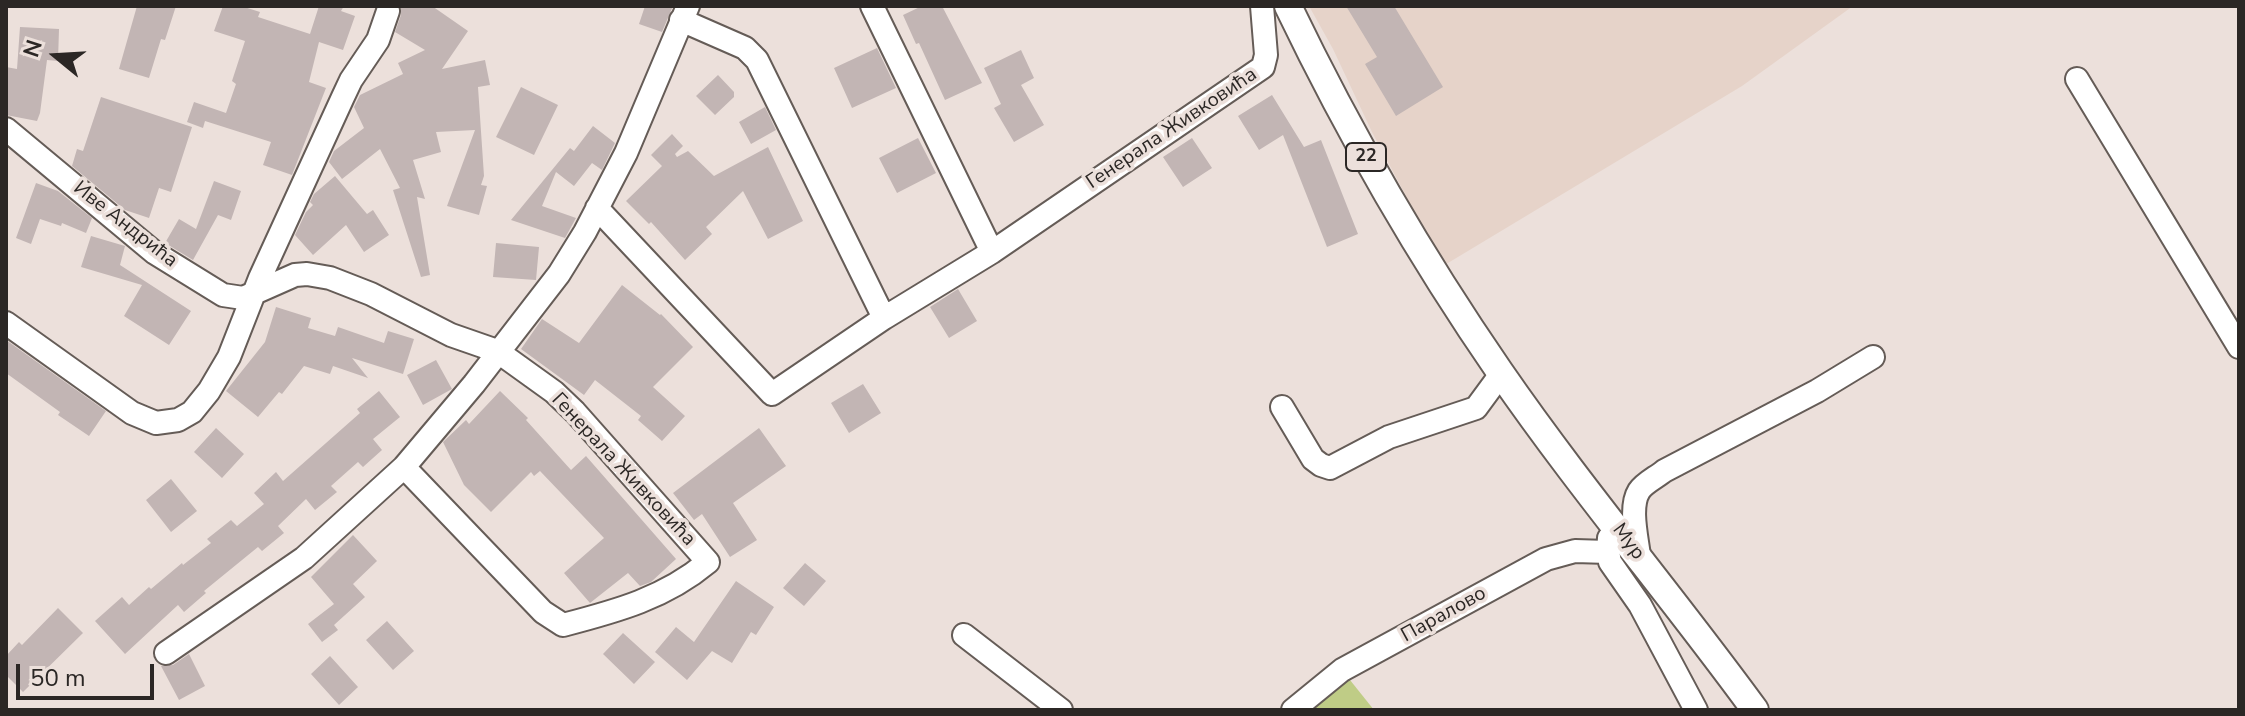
<!DOCTYPE html>
<html>
<head>
<meta charset="utf-8">
<style>
	body { margin:0 }
	#map { position:relative; width:2245px; height:716px; overflow:hidden; background:#ece0db; font-family:"Nunito Sans",sans-serif }
	canvas { display:block }
	.frame { position:absolute; inset:0; border:8px solid #2b2725; pointer-events:none }
	.north { position:absolute; left:16px; top:16px; width:80px; height:80px; -webkit-text-stroke:6px #ece0db; paint-order:stroke; rotate:288deg; font-size:22px; font-weight:700; line-height:32px; text-align:center; color:#2b2725 }
	.north::after { content:''; display:block; margin:auto; width:28px; height:36px; background:#2b2725; clip-path:polygon(50% 0,100% 100%,50% 72%,0 100%) }
	.scale { position:absolute; left:16px; top:664px; width:138px; height:36px; box-sizing:border-box; border:4px solid #2b2725; border-top:0; padding-left:10px; font-size:24px; line-height:28px; white-space:nowrap; color:#2b2725; -webkit-text-stroke:6px #ece0db; paint-order:stroke }
</style>
</head>
<body>
<div id="map">
<canvas width="2245" height="716"></canvas>
<div class="frame"></div>
<div class="north">N</div>
<div class="scale">50 m</div>
</div>
<script>
const context = document.querySelector('canvas').getContext('2d');
context.lineJoin = 'round';
function paint(path, color) { context.fillStyle = color; context.fill(path, 'evenodd'); }
function stroke(path, color, width, dash) { context.strokeStyle = color; context.lineWidth = width; context.lineCap = dash ? 'butt' : 'round'; context.setLineDash(dash || []); context.stroke(path); }
function write(font, color, halo, rows, align = 'center') {
  context.font = font + ' "Nunito Sans",sans-serif'; context.lineWidth = 7; context.setLineDash([]); context.textBaseline = 'middle'; context.strokeStyle = halo; context.fillStyle = color; for (const [text, x, y, turn = 0] of rows) {
    context.save(); context.translate(x, y); context.rotate((+turn || 0) * Math.PI / 180); context.textAlign = isNaN(turn) ? turn : align; if (halo) context.strokeText(text, 0, 0); context.fillText(text, 0, 0); context.restore();
  }
}
const built = new Path2D(`
	M1309 6H1853L1742 86 1443 266 1372 132 1333 49Z`);
const green = new Path2D(`
	M1342 670 1374 710H1293Z`);
const building = new Path2D(`
	M137 6H176L165 40 161 39 149 78 119 69Z
	M223 6H241L260 12 258 17 310 34 319 6H344L341 11 355 16 343 50 319 42 309 82 326 88 292 175 263 165 271 142 205 121 203 128 187 122 194 102 226 113 236 84 232 81 245 41 214 31Z
	M401 6H432L468 31 442 69 485 60 490 85 478 87 484 176 481 185 487 186 479 215 447 206 475 130 436 132 441 152 413 160 425 199 417 197 430 275 421 277 393 190 400 188 380 149 342 179 329 162 334 151 364 128 354 107 360 95 403 74 398 63 425 50 395 32 401 15Z
	M645 6H673L662 32 639 24Z
	M922 6H942L982 83 945 100 919 43 916 44 903 15Z
	M1346 6H1394L1443 87 1396 116 1365 64 1377 57Z
	M20 27 59 29 58 61 47 60 40 113 37 121 6 115V67L17 69Z
	M877 48 896 88 852 108 834 68Z
	M1021 50 1034 78 1021 85 1044 125 1014 142 994 108 1001 104 984 68Z
	M718 75 734 92V97L715 115 696 96Z
	M521 87 558 105 534 155 496 137Z
	M1272 95 1304 147 1321 140 1358 234 1327 247 1283 135 1259 150 1238 116Z
	M101 97 192 127 171 192 159 188 149 218 125 210 72 166 77 149 83 151Z
	M765 107 776 130 751 144 739 122Z
	M593 126 615 143 602 170 592 163 574 186 556 172 542 206 576 218 565 238 511 220 570 148 574 151Z
	M672 134 683 146 675 154 677 157 688 151 714 176 768 147 803 221 768 239 743 191 706 227 712 234 685 260 651 222 649 224 626 201 662 166 651 155Z
	M918 138 936 173 897 193 879 158Z
	M1192 138 1212 168 1183 187 1163 157Z
	M335 176 367 214 373 210 389 235 364 252 346 225 313 255 295 235 306 212 313 205 310 202 314 194Z
	M214 181 241 191 231 220 218 215 193 260 165 243 179 219 196 229Z
	M36 183 58 191 92 218 86 233 62 223 61 226 40 219 31 244 16 238Z
	M91 236 125 246 120 265 191 311 169 345 124 316 142 285 81 267Z
	M496 243 539 247 536 280 493 277Z
	M622 285 660 315 661 314 693 347 653 387 685 416 662 441 638 420 641 416 595 380 584 395 521 349 542 319 579 343Z
	M958 289 977 321 949 338 930 307Z
	M276 307 311 318 308 328 335 336 338 327 384 343 388 331 414 339 403 374 352 358 368 378 333 366 330 374 304 366 282 394 279 392 258 417 226 391 265 342Z
	M6 340 106 411 89 436 58 415 60 412 6 373Z
	M436 360 452 389 423 405 407 375Z
	M863 384 881 413 849 433 831 403Z
	M379 391 400 417 373 439 382 450 363 467 358 462 331 486 337 492 315 510 306 499 278 526 284 533 262 551 258 547 204 591 206 593 184 612 178 605 125 654 95 621 122 597 129 605 149 587 151 589 182 563 183 565 211 543 207 539 231 520 237 526 264 504 254 493 276 472 283 481 360 413 357 409Z
	M500 391 528 418 526 420 571 470 586 456 676 559 651 582 640 586 628 573 590 603 564 573 604 538 540 471 534 476 531 472 491 512 464 485 443 442 466 420 469 424Z
	M216 428 244 454 222 478 194 452Z
	M759 428 786 466 733 503 757 540 730 557 702 514 694 520 673 493Z
	M171 479 197 511 171 532 146 500Z
	M353 535 377 561 353 584 365 597 334 625 338 630 322 642 308 624 334 604 311 577Z
	M805 563 826 581 804 606 783 588Z
	M736 581 774 607 756 635 751 632 732 663 712 651 687 680 655 652 676 627 694 642Z
	M58 608 83 633 23 692 6 675V656L19 642 22 645Z
	M387 621 414 651 393 670 366 640Z
	M623 633 655 662 634 684 603 654Z
	M189 654 205 686 179 700 161 666 173 665Z
	M330 656 358 687 339 705 311 674Z`);
const minor = new Path2D(`
	M872 6 992 252
	M681 20 745 48 757 60 884 318
	M2077 79 2239 347
	M6 129 155 253 223 295 243 298 295 275 307 274 330 278 371 294 451 335 497 351 554 392 575 412 708 562C665 598 617 611 563 625L543 612 404 467
	M597 208 772 394 884 318 992 252 1263 67 1266 55 1262 6
	M6 323 132 413 156 423 178 420 192 412 209 391 229 357 260 278 343 97 351 80 378 40 388 11
	M1282 407 1313 459 1321 465 1330 468 1389 437 1476 408 1501 374
	M1609 538 1608 552 1610 562 1640 605 1696 710
	M1639 556C1637 538 1629 507 1639 491 1644 483 1657 477 1664 471L1817 391 1873 357
	M964 635 1061 710
	M166 653 304 558 404 467 474 384 559 274 585 232 626 153 688 6
	M1293 710 1342 670 1546 559 1575 551 1608 552`);
const major = new Path2D(`
	M1288 6C1349 133 1420 256 1500 372 1580 488 1672 596 1755 710`);
const shields = [
	[1366,157,40]
];
const shieldNames = [
	["22",1366,157]
];
const streetNames = [
	["Генерала Живковића",1172,129,-34],
	["Иве Андрића",125,225,38],
	["Генерала Живковића",623,470,47],
	["Мур",1628,542,53],
	["Паралово",1444,615,-29]
];
paint(built, '#e6d3c9');
paint(green, '#bfcc86');
paint(building, '#c2b5b4');
stroke(minor, '#655c57', 26);
stroke(major, '#655c57', 30);
stroke(minor, '#fff', 22);
stroke(major, '#fff', 26);
for (const [x, y, w] of shields) { const box = new Path2D(); box.roundRect(x - w / 2, y - 14, w, 28, 6); context.fillStyle = '#ece0db'; context.fill(box); stroke(box, '#2b2725', 2); }
write('bold 18px', '#2b2725', null, shieldNames);
write('20px', '#2b2725', '#ece0db', streetNames);
</script>
</body>
</html>
